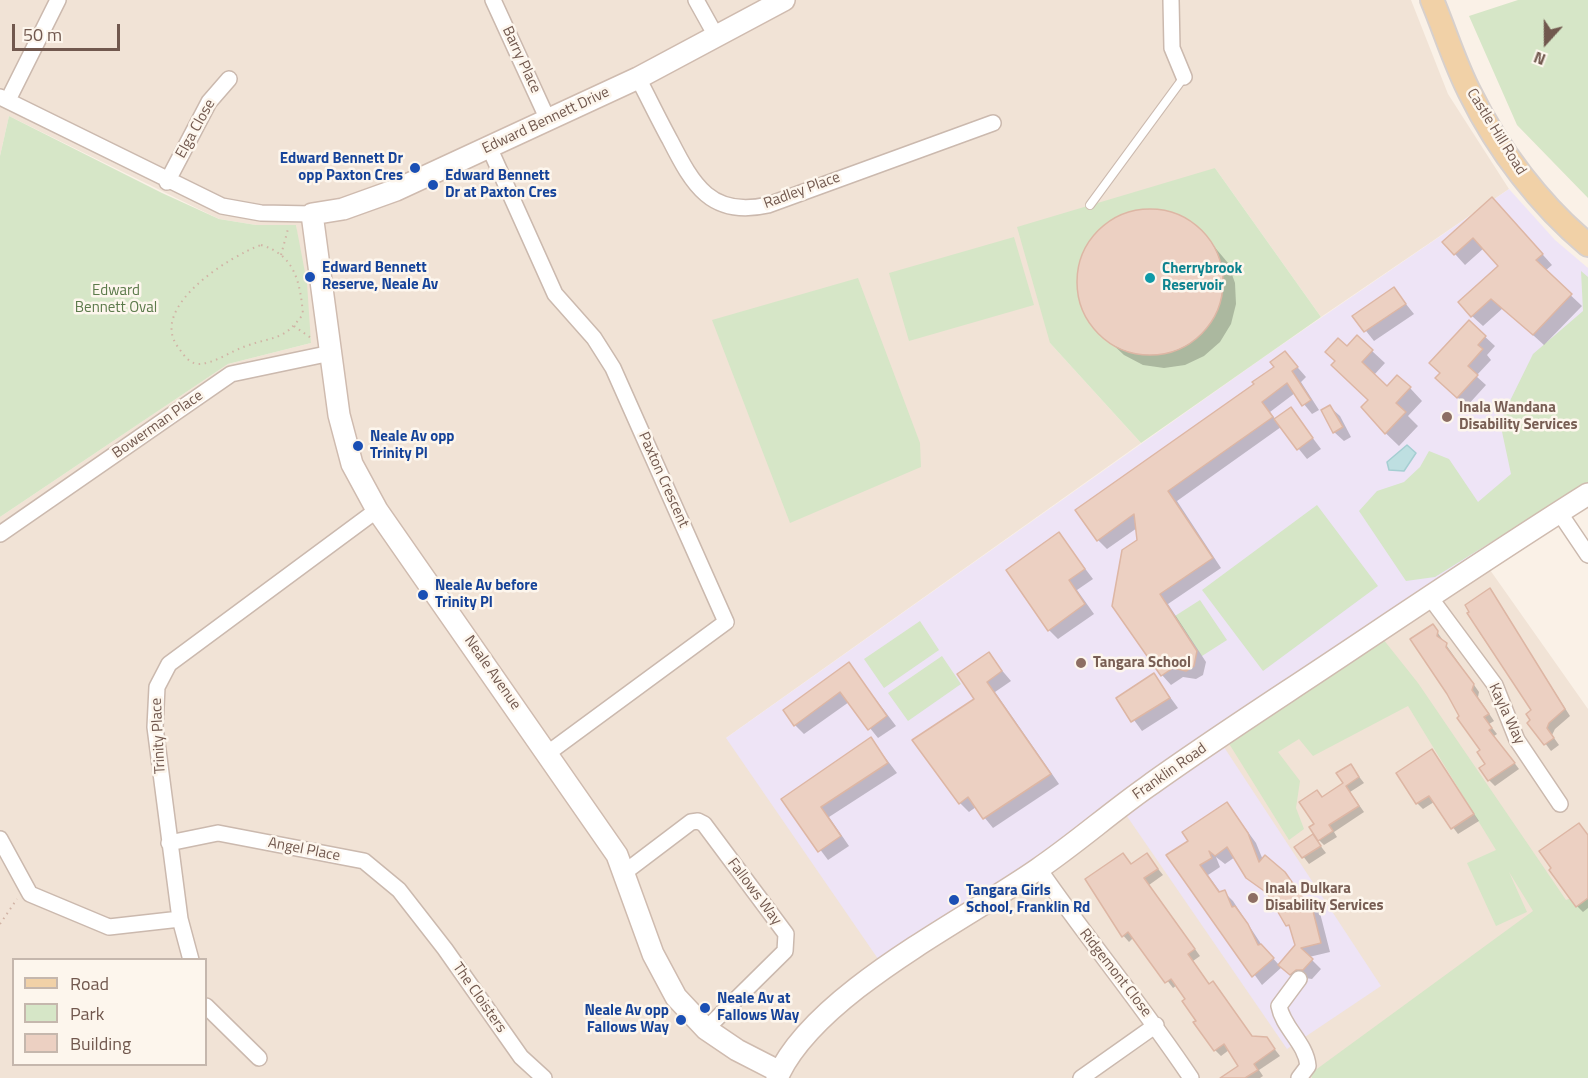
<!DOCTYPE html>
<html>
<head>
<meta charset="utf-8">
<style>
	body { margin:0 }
	#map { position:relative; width:1588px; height:1078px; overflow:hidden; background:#faf1e7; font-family:"Titillium Web",sans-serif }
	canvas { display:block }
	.legend { position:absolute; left:12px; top:958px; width:195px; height:108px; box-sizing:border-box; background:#fdf6ed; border:2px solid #c5b7ad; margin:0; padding:8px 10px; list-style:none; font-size:18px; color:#71584e }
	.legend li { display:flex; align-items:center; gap:12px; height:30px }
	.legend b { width:30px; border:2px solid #c5b7ad }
	.north { position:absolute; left:1516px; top:12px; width:60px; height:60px; -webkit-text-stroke:4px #fdf6ed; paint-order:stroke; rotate:201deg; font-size:16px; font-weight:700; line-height:24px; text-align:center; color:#71584e }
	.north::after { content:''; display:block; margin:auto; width:21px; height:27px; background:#71584e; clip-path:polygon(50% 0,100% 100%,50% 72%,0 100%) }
	.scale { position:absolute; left:12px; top:24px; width:108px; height:27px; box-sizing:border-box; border:3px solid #71584e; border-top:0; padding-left:8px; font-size:18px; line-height:21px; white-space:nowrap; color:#71584e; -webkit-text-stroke:4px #fdf6ed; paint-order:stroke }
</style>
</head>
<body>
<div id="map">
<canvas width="1588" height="1078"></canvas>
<ul class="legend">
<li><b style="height:8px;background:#f1d1a7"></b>Road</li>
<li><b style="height:16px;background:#d6e6c7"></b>Park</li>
<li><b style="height:16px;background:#ecd0c2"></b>Building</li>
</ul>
<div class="north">N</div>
<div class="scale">50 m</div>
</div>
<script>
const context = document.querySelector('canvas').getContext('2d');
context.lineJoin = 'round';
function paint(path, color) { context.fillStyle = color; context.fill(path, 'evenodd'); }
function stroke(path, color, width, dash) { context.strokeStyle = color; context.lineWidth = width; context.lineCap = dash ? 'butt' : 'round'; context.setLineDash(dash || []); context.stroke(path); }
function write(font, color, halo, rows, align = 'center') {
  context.font = font + ' "Titillium Web",sans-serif'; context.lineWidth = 5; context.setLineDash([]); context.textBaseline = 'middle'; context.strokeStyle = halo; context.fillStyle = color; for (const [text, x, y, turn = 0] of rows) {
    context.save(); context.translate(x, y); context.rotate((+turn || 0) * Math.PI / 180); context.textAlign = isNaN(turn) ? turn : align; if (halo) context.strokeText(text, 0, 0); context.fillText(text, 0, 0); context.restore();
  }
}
const residential = new Path2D(`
	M0 0H1411L1448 94 1509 189 1321 317 1215 168 1050 343 1141 443 726 738 1483 560 1588 709V1078H0V517L228 364 311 343 296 225H256L219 219 9 116 0 156ZM14 960H206V1064H14Z`);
const education = new Path2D(`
	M1509 189 1555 240 1588 268V477L1554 505 885 969 726 738 1264 357Z
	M1220 741 1381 986 1287 1049 1122 809Z`);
const green = new Path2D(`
	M1518 0H1588V198L1517 125 1469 16Z
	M9 116 162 193 219 219 256 225H296L307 283 311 343 228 364 0 517V156Z
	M1215 168 1321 317 1141 443 1050 343 1017 227Z
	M1014 237 1034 305 909 341 889 273Z
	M1581 271 1588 277V482L1435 577 1406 581 1359 511 1377 491 1404 482 1420 467 1429 451 1449 459 1478 502 1511 474 1501 427 1504 413 1533 354 1583 311Z
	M858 278 920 443 921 467 790 523 712 320Z
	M1317 505 1378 586 1263 671 1202 590Z
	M1200 600 1227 640 1202 656 1175 616Z
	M920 621 939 650 884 688 864 659Z
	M1383 639 1418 683 1566 900 1588 892V1078H1312L1310 1074 1533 911 1509 872 1527 912 1496 926 1467 863 1496 850 1408 706 1313 756 1299 739 1278 752 1300 781 1296 808 1304 829 1289 840 1228 742Z
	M942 656 961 684 908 721 888 693Z`);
const water = new Path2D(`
	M1407 445 1416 453 1404 471 1389 470 1387 462Z`);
const shadow = new Path2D(`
	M1503 210 1552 265 1545 271 1582 306 1544 345 1503 308 1483 326 1472 316 1500 266 1484 248 1465 265 1455 254Z
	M1143 211 1164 212 1185 220 1202 232 1228 263 1235 283 1236 304 1231 324 1220 342 1204 356 1185 365 1164 368 1143 365 1124 355 1094 327 1083 308 1079 287 1081 265 1089 245 1103 228 1121 217Z
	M1394 289 1414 314 1374 341 1355 317Z
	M1469 322 1495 346 1487 355 1491 360 1476 376 1486 385 1467 406 1447 388Z
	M1347 348 1372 351 1385 363 1374 375 1387 388H1410L1422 401 1408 416 1418 426 1399 446 1373 421 1370 400Z
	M1285 353 1306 377 1301 382 1319 410 1312 414 1295 393 1270 412 1276 420 1291 409 1321 449 1307 459 1281 427 1177 501 1221 568 1168 604 1206 662 1203 675 1196 679 1183 677 1171 685 1162 675 1137 528 1107 549 1098 540 1276 367Z
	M1330 407 1340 416 1351 437 1344 441 1334 432Z
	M1059 534 1093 579 1077 590 1094 614 1058 639 1049 630Z
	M1490 590 1570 716 1555 729 1552 735 1559 745 1551 751 1530 723 1533 711 1479 632 1466 605Z
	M1433 626 1479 692 1478 697 1494 721 1489 724 1497 734 1494 736 1519 769 1495 786 1489 780 1483 750 1461 717Z
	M988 654 1011 681 995 692 1059 784 993 828 976 807 969 812 960 803Z
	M849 664 896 726 878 738 849 702 804 734 795 725Z
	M1154 675 1178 708 1142 731 1118 698Z
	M871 739 897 773 829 817 849 846 828 860 783 800Z
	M1432 751 1479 821 1458 834 1434 802 1423 809 1417 803Z
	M1351 766 1364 783 1350 792 1364 812 1334 832 1337 837 1324 845 1319 840 1316 824 1317 792 1323 798 1345 784Z
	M1227 803 1256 843 1263 860 1284 873 1310 906 1320 913 1330 952 1309 957 1321 969 1312 979 1305 978 1300 983 1282 967 1262 985 1168 856 1190 841ZM1216 857 1225 864 1235 857 1247 877 1271 897 1293 932 1297 945 1279 965 1263 947 1233 901 1224 892 1221 893 1208 875 1220 867Z
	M1579 825 1588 835V908L1583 912 1577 906Z
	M1313 836 1326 853 1309 864 1296 847Z
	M1147 855 1163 875 1149 885 1200 956 1193 961 1210 985 1213 983 1219 989 1253 1038H1266L1280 1056 1259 1070 1263 1076 1260 1078H1232L1240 1066 1229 1050 1221 1056 1215 1050 1177 985 1173 988 1134 937 1129 942 1114 925 1132 865Z`);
const building = new Path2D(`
	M1492 197 1543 254 1536 260 1572 294 1533 335 1491 299 1471 317 1458 302 1498 266 1473 238 1454 255 1442 242Z
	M1077 282a73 73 0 1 1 146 0a73 73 0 1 1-146 0Z
	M1394 287 1406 304 1364 332 1352 316Z
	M1469 320 1486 336 1478 345 1483 349 1468 366 1478 375 1457 398 1435 378 1440 373 1429 363Z
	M1357 335 1373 350 1362 362 1387 386 1397 375 1411 387 1396 403 1406 412 1385 434 1361 407 1368 400 1331 365 1335 361 1325 352 1338 338 1347 346Z
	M1285 351 1298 367 1292 371 1311 400 1302 406 1287 383 1262 402 1273 417 1168 491 1213 558 1160 594 1197 651 1194 666 1186 671 1173 668 1161 676 1112 606 1122 550 1137 540 1134 514 1097 541 1075 510 1254 384 1252 382 1274 367 1270 362Z
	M1330 405 1343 427 1333 433 1321 410Z
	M1291 407 1313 438 1297 450 1274 419Z
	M1059 532 1085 569 1069 580 1085 604 1048 631 1006 570Z
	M1490 588 1565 709 1549 723 1547 728 1554 738 1544 745 1527 723 1530 720 1526 714 1531 710 1467 613 1469 612 1465 605Z
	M1433 624 1438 631 1437 636 1447 643 1446 647 1474 684 1472 690 1489 714 1484 717 1492 728 1489 730 1515 763 1488 781 1479 768 1485 764 1477 752 1480 750 1457 718 1459 716 1447 694 1410 639Z
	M989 652 1002 671 987 682 1051 774 983 819 968 797 959 804 912 740 974 699 957 674Z
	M849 662 887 716 868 730 840 692 794 726 783 710Z
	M1154 673 1170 698 1131 722 1116 698Z
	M871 737 888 763 821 807 841 836 818 852 781 799Z
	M1432 749 1474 814 1451 829 1429 796 1416 804 1396 773Z
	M1351 764 1359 777 1346 786 1359 806 1329 825 1333 831 1318 841 1309 827 1314 824 1299 802 1317 790 1322 797 1343 783 1336 773Z
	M1227 802 1248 833 1259 862 1265 855 1285 872 1308 905 1311 903 1321 943 1301 948 1313 959 1303 970H1296L1290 975 1278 965 1295 945 1289 925 1286 926 1267 893 1246 878 1227 847 1215 856 1209 851 1212 858 1200 865 1219 892 1225 890 1232 907 1235 906 1248 924 1258 945 1261 944 1274 958 1252 977 1166 855 1188 841 1182 832Z
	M1579 823 1588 835V898L1576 907 1549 870 1551 868 1539 851Z
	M1313 834 1321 846 1302 858 1294 847Z
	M1123 853 1131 864 1147 853 1158 869 1144 878 1195 949 1188 954 1209 984 1213 981 1252 1036 1267 1037 1275 1049 1254 1064 1258 1070 1245 1078H1220L1238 1066 1224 1044 1214 1051 1193 1022 1196 1021 1182 1001 1185 999 1171 979 1165 983 1128 932 1122 937 1085 879Z`);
const path = new Path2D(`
	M261 245C295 255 300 282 303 314 284 341 274 336 246 346 231 351 214 364 198 364 188 363 183 354 178 347 148 307 230 256 261 245Z
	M281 255 288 229
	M294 326 311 338
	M0 924 17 899`);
const lane = new Path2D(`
	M1090 205 1184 77`);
const street = new Path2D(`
	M493 0 548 120
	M696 0 716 36
	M1171 0 1172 48 1184 77
	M638 78C649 99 659 120 670 140 693 185 711 218 768 205L993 123
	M0 97 222 206 261 213 312 214
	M8 100 58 0
	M489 147 555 294 594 338 613 368 726 622 548 753
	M167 182 209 102 229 79
	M1559 512 1588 555
	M0 534 231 374 331 353
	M1429 596 1495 685 1517 740 1560 804
	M0 839 30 894 109 927 180 919
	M169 843 218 833 364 861 399 890 445 949 521 1057 544 1078
	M1039 869C1088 940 1143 1006 1191 1078
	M625 872 691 822 698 821 704 824 786 934 785 951 706 1029
	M191 960 180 919 155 727 157 687 169 664 377 510
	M206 1006 259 1058
	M1081 1078 1156 1025
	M1299 1078 1308 1066C1306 1043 1283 1028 1279 1006L1299 979`);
const secondary = new Path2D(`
	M780 1072 737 1050 706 1029 676 997 653 954 617 855 377 510 352 464 339 415 312 214 343 209 396 190 638 78 784 0
	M777 1078C814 994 962 922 1038 869 1075 844 1110 813 1147 787 1208 743 1272 702 1335 660 1419 604 1502 548 1588 494`);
const primary = new Path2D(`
	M1432 0C1445 31 1455 64 1470 93 1498 150 1540 205 1588 245`);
const markers = [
	[415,168,6,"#1a4fb4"],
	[433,185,6,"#1a4fb4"],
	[310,277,6,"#1a4fb4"],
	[1150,278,6,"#0f9aa8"],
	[1447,417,6,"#8d6e63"],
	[358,446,6,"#1a4fb4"],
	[423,595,6,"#1a4fb4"],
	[1081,663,6,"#8d6e63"],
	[1253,898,6,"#8d6e63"],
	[954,900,6,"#1a4fb4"],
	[705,1008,6,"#1a4fb4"],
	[681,1020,6,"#1a4fb4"]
];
const streetNames = [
	["Barry Place",521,60,65],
	["Edward Bennett Drive",546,121,-25],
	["Elga Close",196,129,-61],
	["Castle Hill Road",1496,132,58],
	["Radley Place",802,191,-20],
	["Bowerman Place",158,425,-35],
	["Paxton Crescent",663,480,66],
	["Neale Avenue",492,673,55],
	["Kayla Way",1506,714,65],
	["Trinity Place",159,736,-93],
	["Franklin Road",1170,772,-35],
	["Angel Place",304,850,11],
	["Fallows Way",754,892,53],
	["Ridgemont Close",1115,973,52],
	["The Cloisters",479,998,55]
];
const transitNames = [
	["Edward Bennett Dr",403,159,"right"],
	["opp Paxton Cres",403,176,"right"],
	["Edward Bennett",445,176],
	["Dr at Paxton Cres",445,193],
	["Edward Bennett",322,268],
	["Reserve, Neale Av",322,285],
	["Neale Av opp",370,437],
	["Trinity Pl",370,454],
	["Neale Av before",435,586],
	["Trinity Pl",435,603],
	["Tangara Girls",966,891],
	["School, Franklin Rd",966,908],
	["Neale Av at",717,999],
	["Fallows Way",717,1016],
	["Neale Av opp",669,1011,"right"],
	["Fallows Way",669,1028,"right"]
];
const cultureNames = [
	["Cherrybrook",1162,269],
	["Reservoir",1162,286]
];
const parkNames = [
	["Edward",116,291],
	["Bennett Oval",116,308]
];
const educationNames = [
	["Inala Wandana",1459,408],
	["Disability Services",1459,425],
	["Tangara School",1093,663],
	["Inala Dulkara",1265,889],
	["Disability Services",1265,906]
];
paint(residential, '#f1e3d6');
paint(education, '#eee4f6');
paint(green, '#d6e6c7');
paint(water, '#bedfe1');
stroke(water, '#a5ced2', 1.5);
paint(shadow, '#0003');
paint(building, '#ecd0c2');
stroke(building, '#ddb6a4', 1.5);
stroke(lane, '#cbb9ae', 10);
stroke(street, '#cbb9ae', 18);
stroke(secondary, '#cfbbaf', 24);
stroke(primary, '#d7d0cd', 26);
stroke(path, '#d1b3a5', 2, [1.5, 4.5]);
stroke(lane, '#fff', 8);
stroke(street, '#fff', 15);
stroke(secondary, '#fff', 21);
stroke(primary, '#f1d1a7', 22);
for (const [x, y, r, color] of markers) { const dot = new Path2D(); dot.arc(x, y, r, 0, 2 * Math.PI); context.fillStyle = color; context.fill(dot); stroke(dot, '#fdf6ed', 2); }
write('15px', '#71584e', '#fdf6ed', streetNames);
write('bold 15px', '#164399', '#fdf6ed', transitNames, 'left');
write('bold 15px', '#0d838f', '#fdf6ed', cultureNames, 'left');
write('15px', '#5c7a4b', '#fdf6ed', parkNames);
write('bold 15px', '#785e54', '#fdf6ed', educationNames, 'left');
</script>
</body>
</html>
